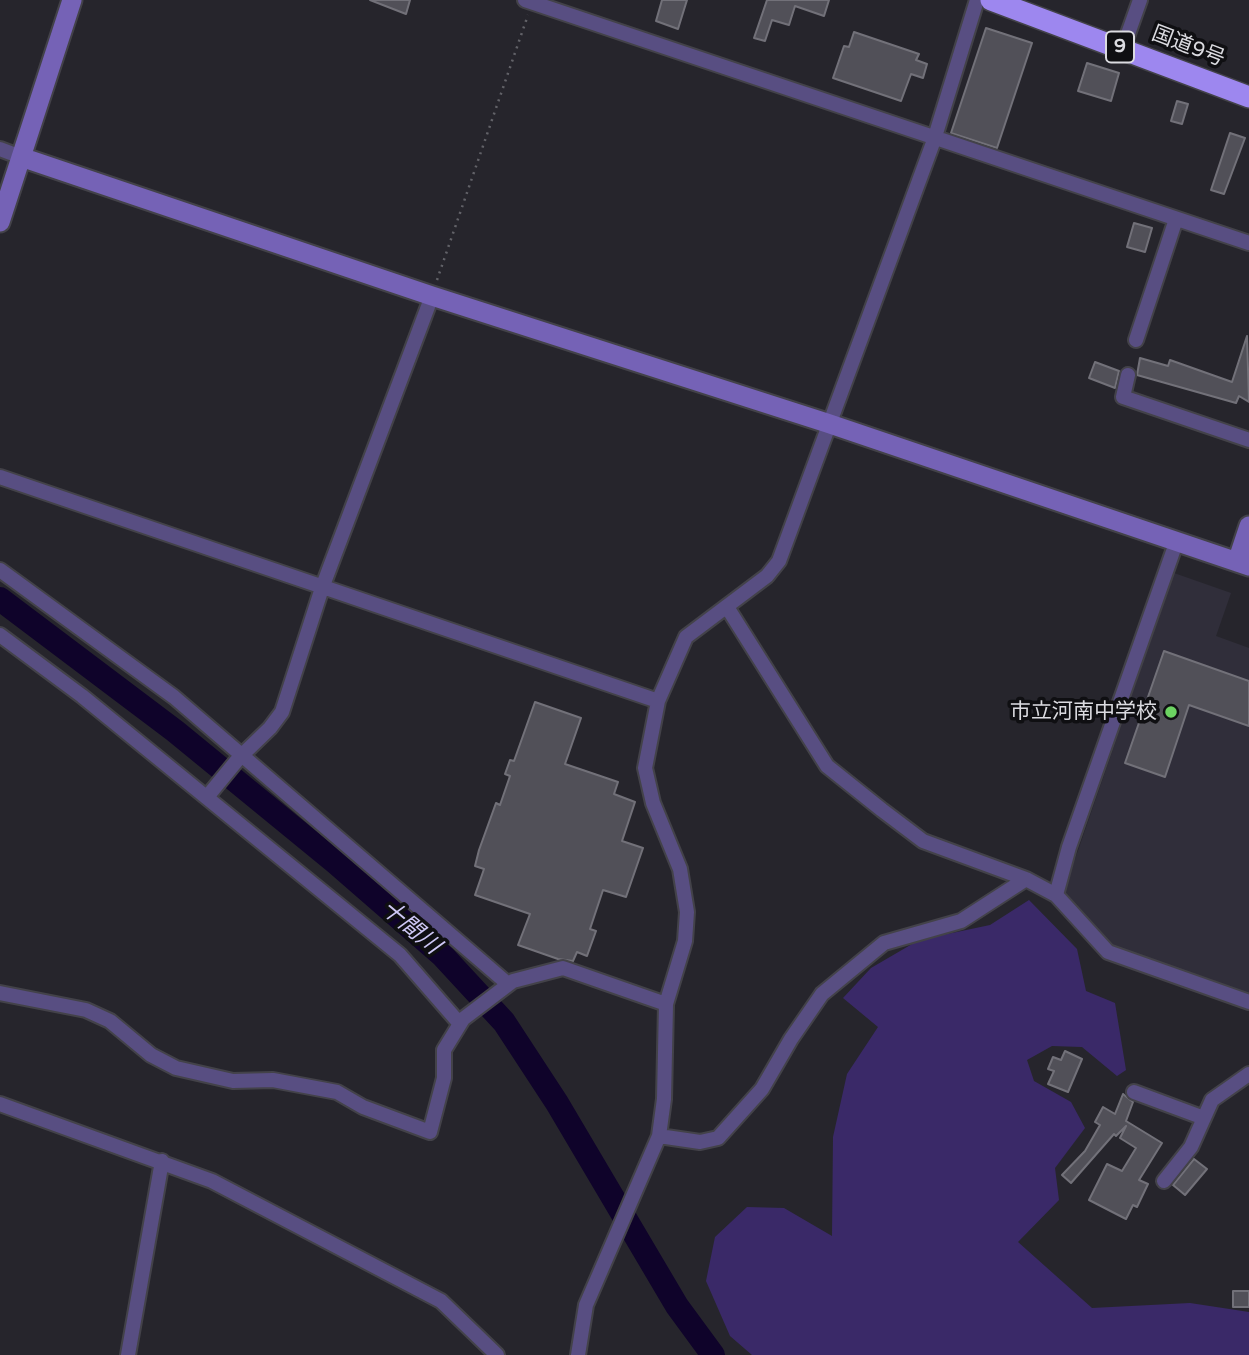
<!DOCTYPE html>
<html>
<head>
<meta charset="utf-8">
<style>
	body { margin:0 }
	canvas { display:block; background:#26252c }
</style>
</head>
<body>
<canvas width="1249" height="1355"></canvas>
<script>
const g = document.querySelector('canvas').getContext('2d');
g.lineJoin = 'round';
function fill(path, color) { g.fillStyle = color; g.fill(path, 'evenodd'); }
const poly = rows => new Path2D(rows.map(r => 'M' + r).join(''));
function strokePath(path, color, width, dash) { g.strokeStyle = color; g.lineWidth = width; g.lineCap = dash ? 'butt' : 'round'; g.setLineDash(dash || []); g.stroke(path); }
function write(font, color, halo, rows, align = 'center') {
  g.font = font + ' "Varela Round","Noto Sans JP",sans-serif'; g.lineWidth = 7; g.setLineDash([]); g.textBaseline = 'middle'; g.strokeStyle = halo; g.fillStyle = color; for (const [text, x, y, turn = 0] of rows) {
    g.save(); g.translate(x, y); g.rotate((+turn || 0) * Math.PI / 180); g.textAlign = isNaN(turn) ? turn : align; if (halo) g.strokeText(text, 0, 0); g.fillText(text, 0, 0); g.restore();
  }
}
fill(poly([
	[1174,573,1231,593,1216,636,1249,648,1249,995,1111,947,1064,891]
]), '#302e3a');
fill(poly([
	[1029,900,1077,949,1086,991,1115,1003,1126,1070,1117,1076,1082,1047,1052,1046,1027,1060,1034,1081,1071,1102,1085,1128,1055,1168,1059,1200,1018,1242,1092,1308,1190,1303,1249,1312,1249,1355,752,1355,730,1336,706,1281,715,1237,747,1207,784,1208,832,1236,833,1137,847,1074,878,1027,843,998,871,968,919,940,990,925]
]), '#3a2968');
strokePath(poly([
	[0,599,175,731,335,862,443,956,504,1022,557,1103,677,1306,713,1355]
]), '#0f032a', 24);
const building = poly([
	[370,0,410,0,406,14,370,0],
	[662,0,687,0,678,29,656,21,662,0],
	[767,0,829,0,824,16,795,6,789,25,772,20,765,41,754,38,767,0],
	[986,28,1032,43,997,148,951,133,986,28],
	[854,32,919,54,916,60,927,64,923,78,911,74,901,101,833,78,844,46,849,47,854,32],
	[1087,63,1119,73,1111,101,1078,91,1087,63],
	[1177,101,1188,104,1182,124,1171,121,1177,101],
	[1230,133,1245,138,1224,194,1211,190,1230,133],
	[1134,223,1152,228,1145,252,1127,247,1134,223],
	[1247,336,1249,402,1239,396,1236,403,1137,375,1140,358,1168,366,1170,360,1232,382,1247,336],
	[1095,362,1119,371,1115,388,1089,378,1095,362],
	[1164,651,1249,681,1249,726,1189,705,1165,777,1125,763,1164,651],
	[535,702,581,718,565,764,618,782,614,794,635,802,622,841,643,848,626,897,603,890,590,929,596,931,587,956,577,952,573,961,558,959,518,945,530,914,475,895,484,869,475,866,479,850,496,803,500,805,510,776,505,774,510,760,514,761,535,702],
	[1065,1051,1082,1059,1068,1092,1048,1084,1054,1071,1048,1069,1053,1057,1061,1060,1065,1051],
	[1123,1094,1133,1102,1126,1121,1162,1143,1139,1180,1148,1184,1137,1207,1133,1205,1126,1219,1089,1200,1107,1164,1122,1171,1136,1148,1120,1138,1126,1126,1116,1136,1114,1134,1071,1183,1062,1175,1085,1151,1100,1125,1095,1122,1103,1107,1115,1114,1123,1094],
	[1194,1159,1207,1169,1185,1195,1173,1185,1194,1159],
	[1233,1291,1249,1291,1249,1307,1233,1307,1233,1291]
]);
fill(building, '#515058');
strokePath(building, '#727179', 2);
const street = poly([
	[525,0,1249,243],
	[1123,48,1140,0],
	[0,149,21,157],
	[1136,340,1176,219],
	[1128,375,1123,397,1249,440],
	[0,477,658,701],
	[0,570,174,697,508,984],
	[727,607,827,766,882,810,923,841,1026,879,1056,895,1108,952,1249,1002],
	[0,635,82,696,400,955,460,1024],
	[207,797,239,758,270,728,282,712,322,588,432,296],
	[1056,895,1069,847,1176,543],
	[0,993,86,1010,110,1021,151,1055,176,1068,233,1081,273,1080,337,1092,363,1107,430,1132,444,1078,444,1050,463,1019,513,981,563,968,666,1004],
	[1134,1092,1204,1118],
	[0,1104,212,1181,441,1301,497,1355],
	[659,1136,700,1142,718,1138,762,1089,791,1039,822,994,884,943,961,921,1026,879],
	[1164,1181,1191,1147,1212,1100,1249,1074],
	[128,1355,162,1161],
	[578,1355,586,1305,659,1136,664,1099,666,1004,685,941,687,912,680,869,653,803,645,768,658,701,686,637,767,576,779,561,934,140,977,0]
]);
const secondary = poly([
	[21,157,432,296,827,423,1249,566],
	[0,222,72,0],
	[1237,562,1249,526]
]);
const highway = poly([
	[991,0,1249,97]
]);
strokePath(street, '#434249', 18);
strokePath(secondary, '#434249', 23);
strokePath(highway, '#434249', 24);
strokePath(poly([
	[437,280,528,15]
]), '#626268', 2.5, [2, 5]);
strokePath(street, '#584e82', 14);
strokePath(secondary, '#7562b6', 19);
strokePath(highway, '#9d87ef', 21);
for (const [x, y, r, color] of [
	[1171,712,7,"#6cd362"]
]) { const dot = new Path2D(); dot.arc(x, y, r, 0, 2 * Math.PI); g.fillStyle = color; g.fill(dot); strokePath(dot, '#0f0f12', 2.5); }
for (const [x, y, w] of [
	[1120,47,28]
]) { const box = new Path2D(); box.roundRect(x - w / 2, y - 15.5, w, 31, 5); g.fillStyle = '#0f0f12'; g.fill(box); strokePath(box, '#dbdbe0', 2); }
write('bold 19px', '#dbdbe0', null, [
	["9",1120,47]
]);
write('21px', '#dbdbe0', '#0f0f12', [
	["国道9号",1188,47,21]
]);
write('21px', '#dbdbe0', '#0f0f12', [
	["市立河南中学校",1157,712]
], 'right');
write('italic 23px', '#cec8f5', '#0f0f12', [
	["十間川",410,928,40]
]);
</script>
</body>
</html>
